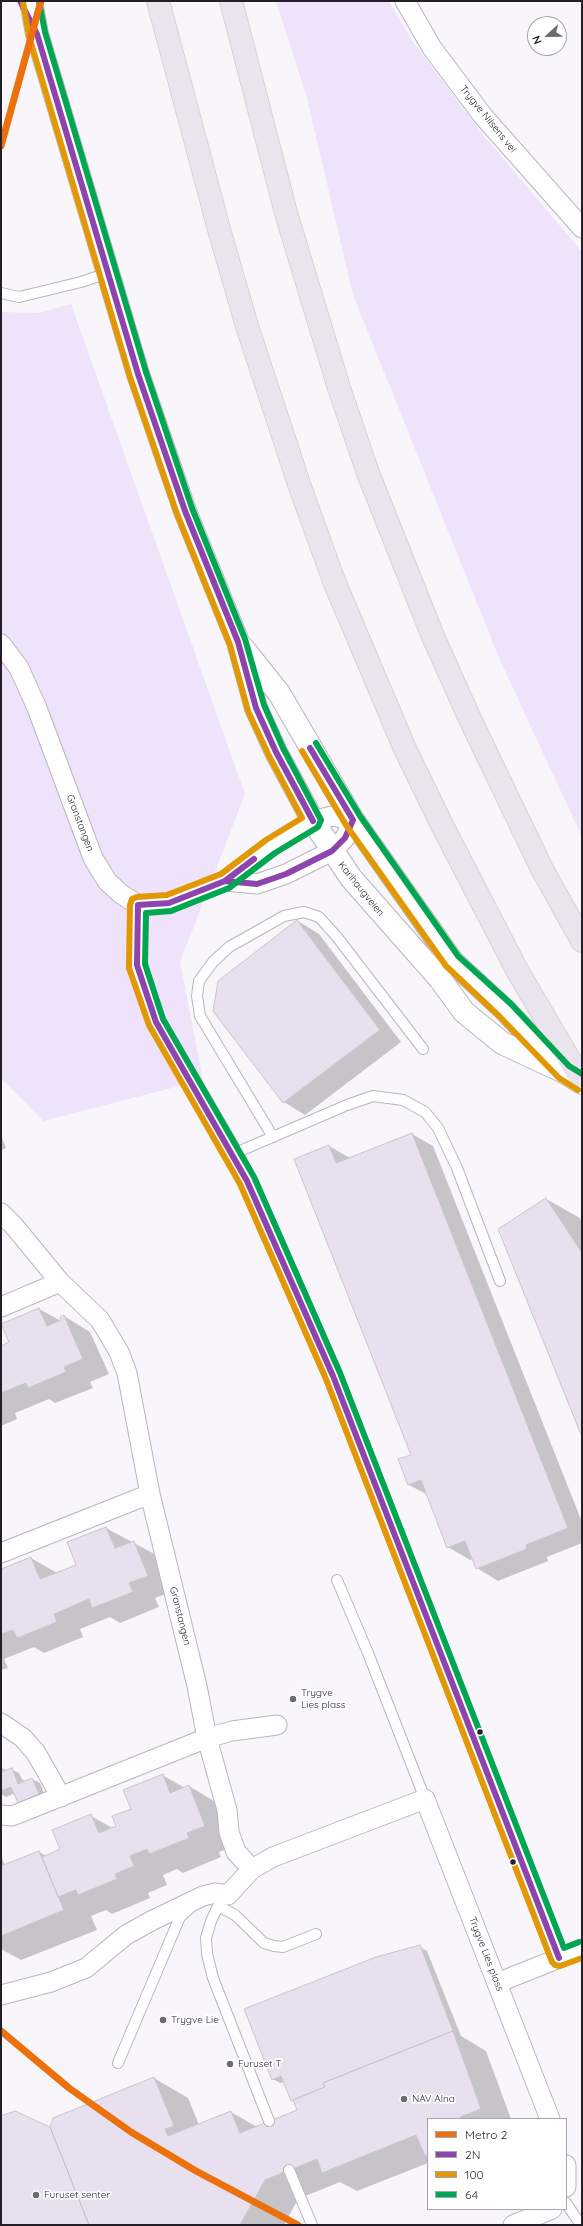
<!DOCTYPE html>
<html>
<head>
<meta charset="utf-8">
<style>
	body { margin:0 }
	#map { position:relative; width:583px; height:2226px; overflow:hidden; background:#f8f6fa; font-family:Quicksand,sans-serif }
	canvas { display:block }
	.frame { position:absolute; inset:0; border:2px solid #241e29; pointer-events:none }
	.legend { position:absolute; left:427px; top:2118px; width:140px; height:92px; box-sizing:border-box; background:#fff; border:1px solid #a7a5a9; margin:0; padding:5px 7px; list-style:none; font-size:12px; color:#241e29 }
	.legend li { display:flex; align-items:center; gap:8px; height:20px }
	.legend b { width:20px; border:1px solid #a7a5a9 }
	.north { position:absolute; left:527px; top:16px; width:40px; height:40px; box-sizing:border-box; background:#fff; border:1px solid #a7a5a9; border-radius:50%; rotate:248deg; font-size:11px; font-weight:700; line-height:16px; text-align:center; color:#241e29 }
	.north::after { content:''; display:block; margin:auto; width:14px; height:18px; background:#6e6a72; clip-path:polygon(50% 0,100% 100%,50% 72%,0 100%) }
</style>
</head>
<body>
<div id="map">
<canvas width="583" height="2226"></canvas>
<div class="frame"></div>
<ul class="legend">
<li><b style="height:5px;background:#ec700c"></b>Metro 2</li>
<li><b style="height:5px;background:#8e44ad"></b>2N</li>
<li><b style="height:5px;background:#e29804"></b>100</li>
<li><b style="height:5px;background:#00a651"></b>64</li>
</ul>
<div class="north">N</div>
</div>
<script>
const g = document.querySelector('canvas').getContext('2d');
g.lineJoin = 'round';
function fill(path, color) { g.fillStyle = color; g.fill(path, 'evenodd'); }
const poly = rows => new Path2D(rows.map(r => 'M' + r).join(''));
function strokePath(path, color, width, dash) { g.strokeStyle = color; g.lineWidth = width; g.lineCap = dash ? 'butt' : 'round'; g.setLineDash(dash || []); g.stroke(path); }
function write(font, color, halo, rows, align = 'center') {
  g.font = font + ' Quicksand,sans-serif'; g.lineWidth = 3.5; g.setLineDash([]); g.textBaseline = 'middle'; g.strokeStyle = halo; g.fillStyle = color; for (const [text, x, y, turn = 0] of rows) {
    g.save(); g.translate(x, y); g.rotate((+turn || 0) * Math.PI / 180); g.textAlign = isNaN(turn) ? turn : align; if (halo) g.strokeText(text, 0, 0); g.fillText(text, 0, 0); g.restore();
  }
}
fill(poly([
	[276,1,389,1,413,42,484,136,582,252,582,837,500,660,353,295,307,98],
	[71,304,245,794,180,962,203,1080,43,1121,1,1078,1,312,38,313]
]), '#efe2fb');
fill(poly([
	[298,921,319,934,401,1042,305,1115,284,1102],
	[412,1134,433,1146,582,1522,582,1543,547,1557,548,1561,498,1581,477,1568,473,1559,470,1560,448,1547,428,1495,409,1485,400,1460,412,1455,329,1146,350,1158],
	[1,1135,6,1148,1,1150],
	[546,1199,580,1218,582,1222,582,1435],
	[39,1309,63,1322,64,1316,90,1332,109,1374,90,1382,93,1388,55,1403,49,1399,15,1413,17,1419,1,1426,1,1347,10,1343,2,1324],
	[106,1528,160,1557,174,1591,155,1598,159,1607,120,1623,110,1617,80,1629,83,1637,44,1653,34,1647,4,1659,8,1668,1,1670,1,1570,31,1558,57,1573,77,1565],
	[1,1767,7,1771,11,1769,19,1773,22,1779,26,1782,32,1779,40,1783,46,1798,26,1807,19,1802,15,1793,6,1797,1,1794],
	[162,1775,185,1788,189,1786,222,1806,238,1845,219,1852,221,1857,183,1873,177,1869,163,1875,167,1885,148,1893,150,1898,112,1914,106,1910,91,1916,97,1930,21,1960,1,1949,1,1855,5,1866,39,1852,46,1856,61,1850,91,1816,114,1829,117,1827],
	[420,1947,427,1951,461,2036,486,2051,511,2119,428,2119,428,2163,357,2191,340,2182,298,2199,284,2225,1,2225,1,2113,3,2117,49,2128,154,2078,188,2098,199,2125,231,2112,257,2127,298,2111,285,2082,280,2083,273,2079]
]), '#0003');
const building = poly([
	[297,920,380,1030,283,1103,213,1011,218,981,297,920],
	[412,1133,568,1528,526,1545,527,1549,476,1569,465,1541,447,1548,421,1480,408,1485,398,1459,411,1455,294,1159,329,1145,336,1163,412,1133],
	[546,1198,582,1253,582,1437,498,1229,546,1198],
	[39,1308,47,1326,61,1320,60,1317,64,1315,83,1359,64,1367,66,1372,28,1388,26,1383,1,1393,1,1346,9,1342,1,1324,39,1308],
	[106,1527,115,1548,134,1541,148,1576,129,1583,133,1592,92,1608,89,1599,54,1614,57,1622,17,1638,13,1630,1,1634,1,1569,31,1557,40,1579,76,1565,67,1542,106,1527],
	[12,1768,18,1784,32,1778,39,1794,18,1803,11,1787,1,1791,1,1772,12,1768],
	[163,1774,170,1793,189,1785,205,1826,187,1833,189,1838,149,1854,147,1849,130,1856,134,1866,115,1874,117,1879,78,1895,76,1890,58,1897,42,1857,60,1849,52,1830,91,1814,99,1833,116,1826,112,1816,131,1809,123,1790,163,1774],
	[39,1851,64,1910,1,1936,1,1866,39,1851],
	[420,1945,453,2031,323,2083,325,2087,291,2101,281,2076,272,2080,244,2009,376,1957,420,1945],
	[453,2031,481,2109,460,2117,461,2119,428,2119,428,2155,425,2156,416,2135,322,2173,317,2159,265,2180,240,2225,89,2225,50,2127,53,2118,154,2077,174,2126,165,2129,168,2136,231,2111,240,2133,297,2110,293,2100,325,2087,323,2083,453,2031],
	[15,2111,50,2127,89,2225,1,2225,1,2116,15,2111]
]);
fill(building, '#e8dfef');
strokePath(building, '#c9c5cc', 1);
const lane = poly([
	[1,293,19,297,81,282,108,273],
	[273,1137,200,1016,197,996,199,981,213,962,229,947,284,916,304,912,319,917,337,937,423,1049],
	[233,1154,347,1105,373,1096,403,1100,425,1112,438,1128,457,1168,500,1281],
	[337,1580,368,1653,425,1799],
	[228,1895,218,1906,211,1921,206,1938,207,1954,213,1978,269,2121],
	[218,1906,235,1915,264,1943,274,1946,283,1947,316,1934],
	[118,2063,180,1917,190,1908],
	[289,2170,312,2225],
	[566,2203,581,2225]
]);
const street = poly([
	[405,1,432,48,483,116,582,228],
	[1,644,19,668,37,708,93,858,107,881,121,894,138,905,169,903,225,881,271,846,313,821,332,816,353,820,345,838,332,851,286,874,257,884,225,881],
	[138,905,137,965,156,1022,233,1154,247,1181,333,1376,559,1958],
	[1,1213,14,1226,60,1282,100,1320,119,1352,127,1373,150,1494,197,1686,207,1738,227,1810,229,1832,236,1852,252,1869],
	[1,1307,60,1282],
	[1,1553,150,1494],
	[1,1723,23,1738,36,1753,61,1797],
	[1,1815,12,1816,207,1738,232,1731,277,1725],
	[497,1983,582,1949],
	[1,1995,51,1982,86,1968,126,1935,153,1920,203,1896,215,1893,228,1895,252,1869,273,1857,425,1799,550,2119],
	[566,2165,566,2187],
	[513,2225,552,2209]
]);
const secondary = poly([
	[31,1,37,34,138,374,185,511,238,642,256,708,276,752,313,821,351,878,440,979,464,1012,502,1043,564,1072,582,1083],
	[243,648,279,693,353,820,452,961,505,1010,555,1063]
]);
const highway = poly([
	[158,1,220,233,247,326,300,487,334,581,405,749,443,827,518,972,582,1081],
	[231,1,286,213,339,388,368,473,432,634,469,717,542,869,582,941]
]);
strokePath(lane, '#b9b6bc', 12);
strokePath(street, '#b9b6bc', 21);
strokePath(secondary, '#b9b6bc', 24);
strokePath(highway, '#d5d3d7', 24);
strokePath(lane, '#fefefe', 10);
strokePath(street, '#fefefe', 19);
strokePath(secondary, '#fefefe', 22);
strokePath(highway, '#eae4ee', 22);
strokePath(poly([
	[20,1,37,34,138,374,185,511,238,642,256,708,276,752,313,821],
	[225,881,257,884,286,874,332,851,345,838,353,820,310,748],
	[138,905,137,965,156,1022,247,1181,333,1376,559,1958],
	[138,905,169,903,225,881,254,859]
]), '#8e44ad', 6);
strokePath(poly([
	[23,2,29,36,130,377,177,514,230,645,248,711,269,756,302,818,266,840,221,874,167,895,137,897,132,899,130,905,129,968,149,1025,240,1184,326,1379,552,1962,555,1965,560,1966,582,1958],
	[302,751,346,825,446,966,499,1016,559,1078,578,1090]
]), '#e29804', 6);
strokePath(poly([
	[39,1,45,32,146,372,192,508,245,639,264,705,283,748,321,820,318,827,275,853,229,888,171,911,146,913,145,964,163,1019,254,1177,340,1373,564,1948,579,1942],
	[316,743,360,816,458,956,511,1004,569,1066,582,1074]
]), '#00a651', 6);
strokePath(poly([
	[1,146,41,1],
	[1,2031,69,2088,131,2132,196,2171,298,2225]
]), '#ec700c', 7);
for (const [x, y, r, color] of [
	[293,1699,4,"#6e6a72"],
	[480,1732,3.5,"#241e29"],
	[513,1862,3.5,"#241e29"],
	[163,2020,4,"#6e6a72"],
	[230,2064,4,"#6e6a72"],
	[404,2099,4,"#6e6a72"],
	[36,2195,4,"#6e6a72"]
]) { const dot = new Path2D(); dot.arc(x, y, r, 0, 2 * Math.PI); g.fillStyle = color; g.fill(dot); strokePath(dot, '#fff', 1.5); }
write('10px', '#241e29', '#fff', [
	["Trygve Nilsens vei",488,119,51],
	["Granstangen",80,823,69],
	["Karihaugveien",361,889,51],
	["Granstangen",180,1616,76],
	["Trygve Lies plass",486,1954,69]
]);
write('10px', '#241e29', '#fff', [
	["Trygve",301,1693],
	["Lies plass",301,1705],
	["Trygve Lie",171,2020],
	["Furuset T",238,2064],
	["NAV Alna",412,2099],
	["Furuset senter",44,2195]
], 'left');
</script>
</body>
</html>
